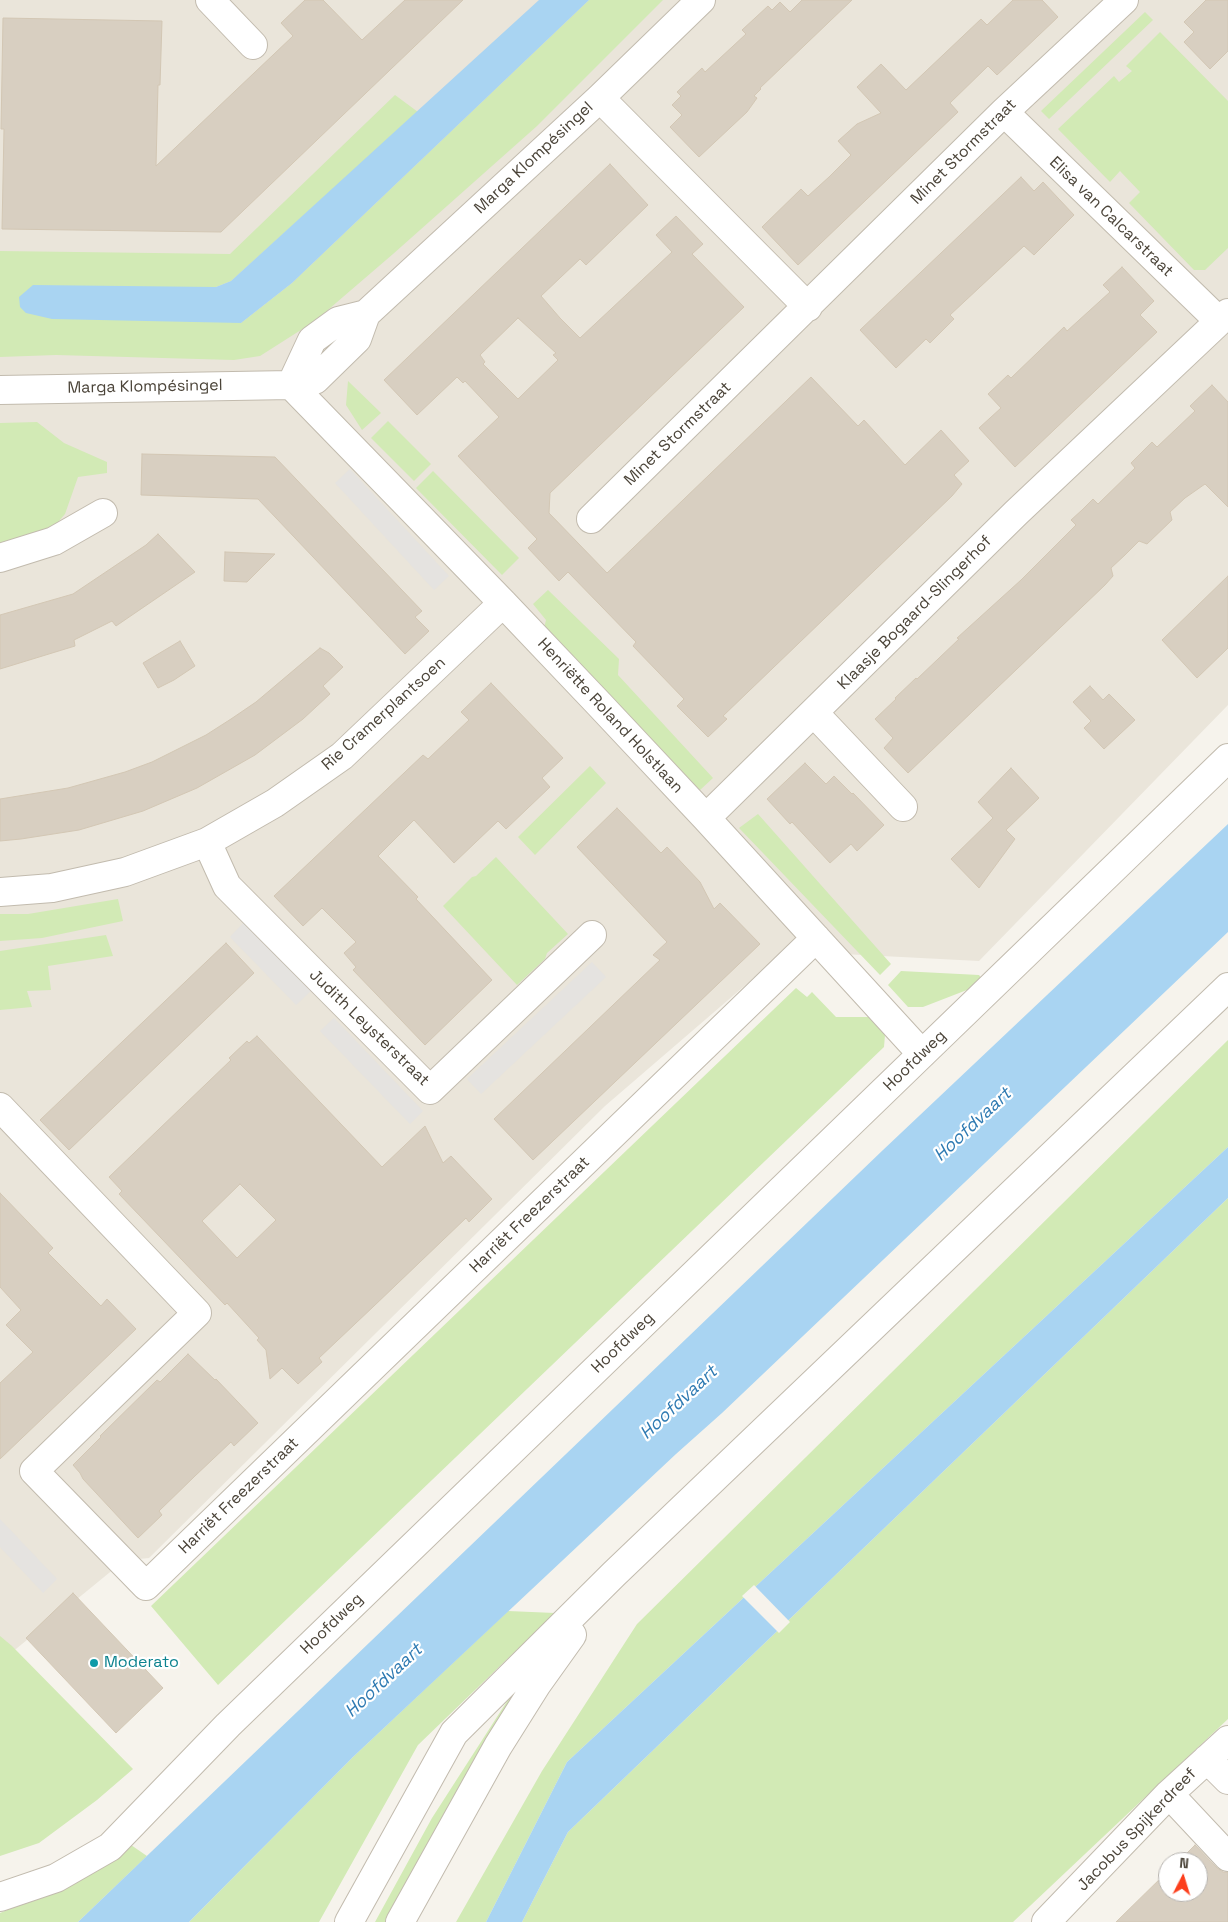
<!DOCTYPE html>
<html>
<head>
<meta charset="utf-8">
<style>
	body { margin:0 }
	#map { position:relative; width:1228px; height:1922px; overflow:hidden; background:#f6f3ec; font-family:"Space Grotesk",sans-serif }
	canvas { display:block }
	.north { position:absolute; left:1158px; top:1852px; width:50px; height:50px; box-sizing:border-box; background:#fff; border:1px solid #b7b4b0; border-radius:50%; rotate:5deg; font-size:14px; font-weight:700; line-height:20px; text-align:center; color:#4b4439 }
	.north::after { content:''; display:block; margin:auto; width:18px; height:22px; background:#fc3f1d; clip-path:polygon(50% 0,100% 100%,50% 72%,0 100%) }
</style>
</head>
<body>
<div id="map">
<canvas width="1228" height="1922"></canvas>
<div class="north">N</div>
</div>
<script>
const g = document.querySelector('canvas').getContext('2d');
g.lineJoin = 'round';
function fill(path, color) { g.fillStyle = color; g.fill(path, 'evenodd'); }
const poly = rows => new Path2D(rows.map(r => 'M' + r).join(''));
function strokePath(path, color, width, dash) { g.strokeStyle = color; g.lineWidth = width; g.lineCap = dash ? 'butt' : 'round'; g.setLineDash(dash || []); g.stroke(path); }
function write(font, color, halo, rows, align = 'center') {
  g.font = font + ' "Space Grotesk",sans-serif'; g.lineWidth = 4.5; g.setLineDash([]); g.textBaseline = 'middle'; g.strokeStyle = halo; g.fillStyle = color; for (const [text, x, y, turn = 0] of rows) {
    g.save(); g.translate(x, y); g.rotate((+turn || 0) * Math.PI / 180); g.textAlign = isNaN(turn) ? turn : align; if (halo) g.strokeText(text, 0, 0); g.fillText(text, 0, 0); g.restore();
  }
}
fill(poly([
	[0,0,1228,0,1228,705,979,961,785,951,605,1106,149,1558,139,1559,131,1555,0,1662]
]), '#eae5da');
fill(poly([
	[589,0,663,0,537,126,393,254,315,321,260,356,234,360,56,355,0,357,0,251,230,254,395,95,418,112,231,281,216,287,241,323,292,283],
	[1145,12,1153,20,1049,119,1041,111],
	[1160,32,1228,101,1228,248,1205,270,1194,270,1129,203,1140,192,1120,171,1110,182,1058,129,1114,76,1119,82,1132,71,1126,66],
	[348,381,381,413,362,430,346,405],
	[388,421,431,464,414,481,371,438],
	[37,422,64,443,107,462,107,473,78,477,65,514,52,529,0,544,0,423],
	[433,471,519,558,502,575,416,488],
	[548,590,619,659,618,675,713,778,700,790,544,628,546,620,533,604],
	[590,766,606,783,535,855,518,837],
	[758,814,891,964,880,975,739,828],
	[496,857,568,934,547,953,545,959,517,985,443,906,472,877,476,876],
	[118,899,123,921,42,938,0,941,0,914,28,914],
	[106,935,113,956,48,966,51,990,27,991,32,1007,0,1010,0,951],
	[901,971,979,975,985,983,923,1007,908,1007,888,985],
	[796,988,807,997,812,992,836,1017,873,1017,885,1035,884,1047,218,1685,151,1606],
	[1228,1040,1228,1147,567,1762,486,1922,456,1922,542,1771,637,1624],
	[1228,1198,1228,1719,1013,1922,522,1922,568,1832],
	[508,1611,555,1613,418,1745,319,1922,189,1922,353,1757],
	[0,1636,12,1646,133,1769,97,1800,39,1843,0,1856],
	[539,1662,391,1922,375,1922,432,1818,531,1664],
	[131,1845,147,1856,78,1922,0,1922,0,1913,46,1894]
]), '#d2eab5');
fill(poly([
	[350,469,449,576,434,590,335,483],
	[244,922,311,991,296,1005,230,937],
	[592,962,606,977,481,1094,467,1079],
	[334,1018,423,1111,410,1124,320,1031],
	[0,1519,57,1579,43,1593,0,1547]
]), '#e5e3e0');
fill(poly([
	[539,0,589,0,292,283,241,323,52,319,26,313,20,307,19,297,33,285,216,287,231,281],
	[1228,824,1228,932,722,1413,676,1454,353,1757,189,1922,78,1922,883,1150],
	[1228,1147,1228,1198,568,1832,522,1922,486,1922,567,1762]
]), '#a9d4f2');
fill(poly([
	[754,1585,790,1622,779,1633,742,1596]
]), '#f6f3ec');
const building = poly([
	[305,0,323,0,362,40,405,0,463,0,221,232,2,229,4,129,1,129,3,18,162,21,160,85,158,85,156,166,293,36,281,23,305,0],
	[802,0,852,0,760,88,761,89,754,96,757,98,747,112,699,157,670,127,682,115,672,105,681,96,677,92,702,68,705,72,746,34,742,30,768,6,772,10,780,2,790,12,802,0],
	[1013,0,1042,0,1058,17,997,75,988,66,950,103,958,112,798,265,762,227,801,189,808,196,829,177,851,155,838,141,857,124,881,113,857,87,881,64,906,90,981,19,987,25,1013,0],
	[1206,0,1228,0,1228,51,1210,69,1184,42,1194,32,1184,22,1206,0],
	[610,164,648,205,586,265,580,259,541,296,560,318,580,338,672,252,656,235,676,216,703,244,692,254,744,307,550,493,549,513,607,573,811,377,858,426,864,420,905,465,941,430,969,461,954,475,962,484,952,496,723,716,727,719,708,737,677,706,684,699,633,646,636,642,568,572,559,581,528,548,537,539,458,456,499,417,465,381,463,383,457,377,417,415,384,380,610,164],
	[518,318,556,353,553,355,558,360,518,399,483,364,485,362,480,355,518,318],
	[1021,177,1034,191,1043,182,1074,215,1034,255,1024,246,950,315,954,319,930,343,926,339,896,368,860,330,1021,177],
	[1122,267,1154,301,1140,315,1157,332,1015,467,979,428,1001,408,988,394,1008,375,1011,378,1064,327,1067,331,1110,292,1103,285,1122,267],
	[1212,385,1228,402,1228,507,1205,484,1185,498,1170,512,1172,520,1147,544,1139,541,1125,555,1111,568,1113,576,1105,585,908,773,884,748,893,738,875,719,896,699,895,698,916,678,917,679,959,639,957,638,1021,580,1076,525,1071,520,1082,510,1093,499,1098,504,1135,468,1131,463,1152,442,1157,447,1195,411,1190,406,1212,385],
	[142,454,275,457,422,611,415,617,429,631,405,654,258,499,141,495,142,454],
	[158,534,195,572,116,626,112,621,74,640,75,646,0,669,0,615,73,594,146,545,158,534],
	[225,552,275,554,247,582,224,581,225,552],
	[1228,576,1228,648,1197,678,1162,640,1228,576],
	[180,641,195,666,174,680,158,688,143,663,180,641],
	[320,648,329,653,343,667,323,686,330,694,303,719,255,755,197,788,143,811,79,830,21,839,0,841,0,799,68,788,125,772,152,762,206,735,231,719,256,702,320,648],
	[491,683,563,758,542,778,550,787,506,829,498,821,454,863,414,820,378,856,418,897,416,899,492,980,425,1045,353,970,356,967,344,953,356,942,322,908,303,926,274,896,423,755,428,759,469,720,461,712,491,683],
	[1090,686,1103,700,1109,694,1135,720,1104,749,1084,728,1091,721,1073,702,1090,686],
	[805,763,826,784,834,776,852,794,853,793,884,825,857,851,851,844,830,863,792,822,790,824,767,799,805,763],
	[1011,768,1039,798,1006,830,1015,839,979,888,951,859,993,818,978,802,1011,768],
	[617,808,661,853,667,847,700,882,714,909,720,903,760,944,533,1160,494,1119,660,960,653,955,667,942,577,847,617,808],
	[226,943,254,973,69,1150,40,1120,226,943],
	[257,1036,382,1167,425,1126,443,1163,451,1156,492,1199,469,1222,466,1218,374,1306,319,1358,322,1362,298,1384,282,1368,270,1379,266,1350,257,1340,259,1338,227,1303,225,1305,119,1194,122,1191,109,1177,231,1060,229,1058,247,1041,249,1043,257,1036],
	[240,1184,276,1220,237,1258,202,1221,240,1184],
	[0,1193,53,1248,48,1253,101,1306,107,1299,136,1329,0,1459,0,1383,33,1352,6,1325,21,1310,0,1287,0,1193],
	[188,1354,215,1380,216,1379,258,1423,234,1446,231,1442,195,1476,159,1511,162,1515,138,1538,83,1479,80,1473,73,1465,101,1437,100,1436,157,1380,160,1382,188,1354],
	[73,1593,163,1688,116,1733,26,1638,73,1593],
	[1195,1845,1217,1868,1223,1872,1228,1872,1228,1922,1116,1922,1168,1871,1168,1892,1198,1892,1198,1862,1178,1862,1195,1845]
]);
fill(building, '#d8cfc1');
strokePath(building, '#d3c7b4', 1);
const minor = poly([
	[210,0,253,45],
	[600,98,808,307],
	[1004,112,1219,321],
	[291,385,503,603,599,704,706,818,922,1054],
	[291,385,315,380,357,339,366,314],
	[0,390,291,385,312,340,338,321,366,314,600,98,701,0],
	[591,519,1004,112,1124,0],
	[0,558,54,541,103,513],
	[814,713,903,807],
	[706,818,1016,513,1228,313],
	[207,842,227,886,430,1090,592,935],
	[0,892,52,888,125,872,207,842,275,803,342,756,503,603],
	[0,1107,197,1313,34,1471,146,1586,816,938],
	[1207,1759,1228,1780],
	[1169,1794,1228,1857],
	[0,1897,56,1878,110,1847,228,1725,1228,758],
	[349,1922,454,1733,614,1574,1228,987],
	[400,1922,498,1746,537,1684,572,1635],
	[1046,1922,1169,1794,1228,1740]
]);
strokePath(minor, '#c2bbae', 30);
strokePath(minor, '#fff', 28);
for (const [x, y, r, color] of [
	[94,1663,5,"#0f9aa8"]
]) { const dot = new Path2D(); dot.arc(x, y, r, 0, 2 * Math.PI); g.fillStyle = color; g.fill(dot); strokePath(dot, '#fff', 2); }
write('16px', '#4b4439', '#fff', [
	["Minet Stormstraat",964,152,-45],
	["Marga Klompésingel",534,158,-43],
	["Elisa van Calcarstraat",1111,217,44],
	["Marga Klompésingel",145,387,-1],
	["Minet Stormstraat",678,434,-44],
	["Klaasje Bogaard-Slingerhof",915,613,-45],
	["Rie Cramerplantsoen",384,714,-42],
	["Henriëtte Roland Holstlaan",610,716,47],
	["Judith Leysterstraat",369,1028,44],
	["Hoofdweg",915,1061,-44],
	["Harriët Freezerstraat",530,1215,-44],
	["Hoofdweg",623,1343,-44],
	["Harriët Freezerstraat",239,1496,-44],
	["Hoofdweg",332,1624,-44],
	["Jacobus Spijkerdreef",1137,1830,-46]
]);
write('16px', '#0d838f', '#fff', [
	["Moderato",104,1663]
], 'left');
write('italic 18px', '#2e7ab2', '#fff', [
	["Hoofdvaart",973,1125,-43],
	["Hoofdvaart",679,1403,-43],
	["Hoofdvaart",384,1681,-43]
]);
</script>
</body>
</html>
